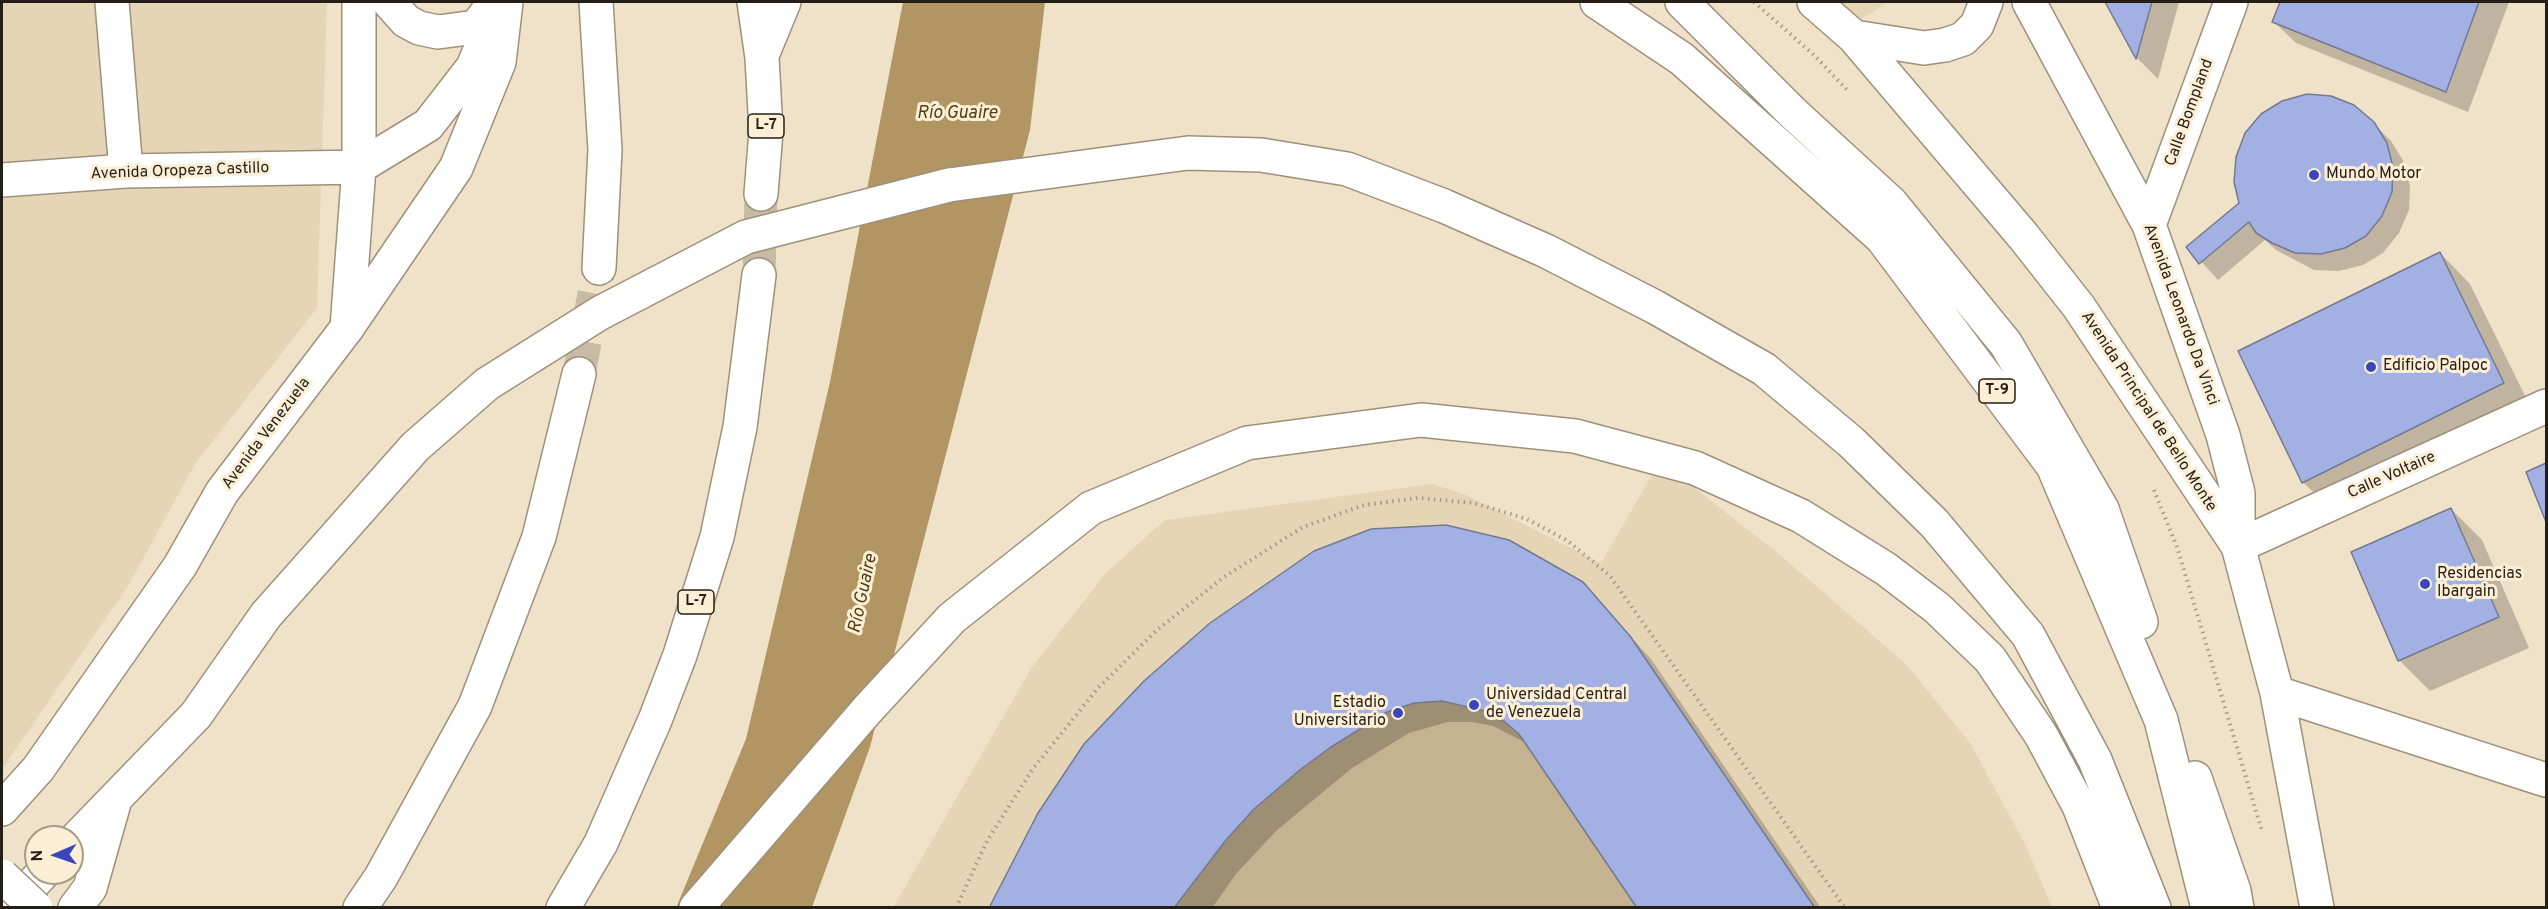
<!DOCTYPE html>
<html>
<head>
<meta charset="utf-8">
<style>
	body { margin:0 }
	#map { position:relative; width:2548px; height:909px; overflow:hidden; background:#f0e2c9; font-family:Overpass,sans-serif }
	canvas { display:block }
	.frame { position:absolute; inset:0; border:3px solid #241f16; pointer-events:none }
	.north { position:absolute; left:24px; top:825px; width:60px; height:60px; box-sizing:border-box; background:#fdefd6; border:2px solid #a69c89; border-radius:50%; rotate:268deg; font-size:16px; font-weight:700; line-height:24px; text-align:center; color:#241f16 }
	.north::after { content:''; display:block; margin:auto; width:21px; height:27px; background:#3a47ba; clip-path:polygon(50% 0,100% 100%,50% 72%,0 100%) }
</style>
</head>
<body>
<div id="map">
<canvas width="2548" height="909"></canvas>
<div class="frame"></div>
<div class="north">N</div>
</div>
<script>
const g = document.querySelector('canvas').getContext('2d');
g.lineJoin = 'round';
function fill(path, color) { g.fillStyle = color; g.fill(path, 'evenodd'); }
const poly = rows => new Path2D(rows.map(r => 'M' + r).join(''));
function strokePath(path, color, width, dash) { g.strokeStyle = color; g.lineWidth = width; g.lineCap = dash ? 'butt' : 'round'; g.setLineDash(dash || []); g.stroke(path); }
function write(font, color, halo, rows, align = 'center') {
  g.font = font + ' Overpass,sans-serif'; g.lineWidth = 6; g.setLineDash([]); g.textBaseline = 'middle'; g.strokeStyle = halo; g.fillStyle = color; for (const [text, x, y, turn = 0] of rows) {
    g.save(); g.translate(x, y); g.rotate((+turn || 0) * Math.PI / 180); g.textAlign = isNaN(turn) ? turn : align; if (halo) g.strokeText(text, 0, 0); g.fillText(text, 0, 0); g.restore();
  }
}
fill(poly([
	[2,2,327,2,317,308,195,464,128,586,2,769],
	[1815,2,1888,2,1843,31],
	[1660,461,1779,554,1905,663,1970,743,2025,844,2052,907,893,908,1032,667,1106,573,1165,520,1432,484,1466,495,1601,563]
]), '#e6d4b6');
fill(poly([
	[1446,525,1509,540,1583,582,1630,636,1815,907,989,908,1038,813,1144,681,1210,623,1314,551,1371,529]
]), '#c5b291');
fill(poly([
	[903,2,1045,2,1030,130,870,747,812,907,676,908,746,739,830,382]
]), '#b19562');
fill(poly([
	[2106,2,2179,2,2158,79,2137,58],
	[2282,2,2509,2,2468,112,2296,43,2274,22],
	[2373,123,2391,141,2404,162,2410,186,2409,210,2399,233,2383,253,2363,265,2339,271,2314,270,2276,250,2265,240,2218,280,2188,247],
	[2440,253,2470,284,2534,414,2334,513,2303,482],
	[2546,465,2546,518,2528,472],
	[2451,509,2482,540,2529,648,2430,691,2400,661,2353,553],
	[1582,583,1651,659,1821,908,1639,908,1528,744,1493,726,1472,722,1448,722,1409,733,1352,768,1276,831,1236,874,1212,908,991,908]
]), '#0003');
const building = poly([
	[2105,2,2152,2,2136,59,2105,2],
	[2280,2,2479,2,2446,92,2272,22,2280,2],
	[2307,94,2331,96,2354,105,2374,122,2387,143,2393,167,2392,192,2382,216,2366,236,2345,248,2321,254,2295,253,2272,243,2256,233,2249,222,2199,264,2186,247,2239,203,2234,182,2236,157,2245,133,2261,114,2282,101,2307,94],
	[2440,252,2504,383,2302,483,2238,351,2440,252],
	[2546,463,2546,522,2526,472,2546,463],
	[2451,508,2499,617,2398,661,2351,552,2451,508],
	[1446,525,1509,540,1583,582,1630,636,1815,908,1637,908,1519,734,1505,722,1485,711,1442,701,1414,703,1387,712,1331,747,1301,769,1254,809,1226,840,1174,908,989,908,1038,813,1084,744,1144,681,1210,623,1314,551,1371,529,1446,525]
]);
fill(building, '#a2b0e4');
strokePath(building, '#737a90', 1.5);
strokePath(poly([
	[759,275,761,194],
	[579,374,599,268]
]), '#c7bba5', 33, [33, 16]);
const minor = poly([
	[112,2,126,171],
	[1814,2,1854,37,2024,237,2079,307,2238,546,2277,693,2317,908],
	[2029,2,2149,225,2223,435,2238,493,2238,546],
	[1854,37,1924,48,1945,45,1963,39,1977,25,1986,2],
	[2,180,126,171,359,167],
	[2149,225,2231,2],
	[2238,546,2546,406],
	[2277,693,2546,780],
	[2,809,38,769,180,566,222,492,347,328,359,167,359,2]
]);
const highway = poly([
	[389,2,406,21,419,28,438,32,476,27,495,2],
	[596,2,605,150,599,268],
	[754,2,762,58,766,131,761,194],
	[1597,2,1682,59,1882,238,2053,466,2161,720,2208,908],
	[1682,2,1793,113,1891,203,2006,344,2102,509,2141,622],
	[763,53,784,2],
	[359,167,428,125,473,67,489,28],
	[949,185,1188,153,1261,155,1347,169,1444,206,1546,251,1655,307,1764,369,1851,442,1934,523,2028,635,2095,760,2154,908],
	[347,328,456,168,499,62,506,2],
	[2195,778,2234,891,2237,908],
	[72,843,196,715,266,615,338,534],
	[10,908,43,873],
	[75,908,90,888,114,803],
	[360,908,381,877,475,706,539,537,579,374],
	[563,908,601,843,655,720,680,655,717,537,740,427,759,275],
	[696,908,868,709,952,618,1091,508,1247,443,1421,420,1575,436,1695,468,1801,516,1886,569,1937,608,1990,659,2041,735,2079,806,2119,908]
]);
strokePath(minor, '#9e917b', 36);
strokePath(highway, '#9e917b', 36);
strokePath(poly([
	[1754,2,1814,55,1848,91],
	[2154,490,2177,547,2262,831],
	[956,908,987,841,1032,770,1098,688,1157,630,1224,577,1303,527,1364,505,1418,498,1474,503,1527,519,1568,541,1610,576,1845,908]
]), '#a59a87', 4, [1.5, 4.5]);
strokePath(minor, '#fff', 33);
strokePath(highway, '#fff', 33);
const majorBridge = poly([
	[2,876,36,908]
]);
const highwayBridge = poly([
	[338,534,415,447,487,384,600,313,746,237,949,185]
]);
strokePath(majorBridge, '#9e917b', 36, []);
strokePath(highwayBridge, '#9e917b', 36, []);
strokePath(majorBridge, '#fff', 33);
strokePath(highwayBridge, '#fff', 33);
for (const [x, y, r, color] of [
	[2314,175,6,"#3a47ba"],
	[2371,367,6,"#3a47ba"],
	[2425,584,6,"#3a47ba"],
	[1474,705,6,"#3a47ba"],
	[1398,713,6,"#3a47ba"]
]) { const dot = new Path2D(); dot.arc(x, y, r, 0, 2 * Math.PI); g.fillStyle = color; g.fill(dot); strokePath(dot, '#fdefd6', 2); }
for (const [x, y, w] of [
	[766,126,36],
	[1997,391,36],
	[696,602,36]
]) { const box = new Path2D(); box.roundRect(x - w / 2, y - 12, w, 24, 4.5); g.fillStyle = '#fdefd6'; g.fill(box); strokePath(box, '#241f16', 1.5); }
write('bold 15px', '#241f16', null, [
	["L-7",766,126],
	["T-9",1997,391],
	["L-7",696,602]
]);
write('16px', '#241f16', '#fdefd6', [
	["Calle Bompland",2190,113,-70],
	["Avenida Oropeza Castillo",180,172,-2],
	["Avenida Leonardo Da Vinci",2180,315,70],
	["Avenida Principal de Bello Monte",2148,412,57],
	["Avenida Venezuela",267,434,-53],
	["Calle Voltaire",2392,476,-24]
]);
write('16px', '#241f16', '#fdefd6', [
	["Mundo Motor",2326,175],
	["Edificio Palpoc",2383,367],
	["Residencias",2437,575],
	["Ibargain",2437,593],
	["Universidad Central",1486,696],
	["de Venezuela",1486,714],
	["Estadio",1386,704,"right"],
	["Universitario",1386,722,"right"]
], 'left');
write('italic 18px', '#513d13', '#fdefd6', [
	["Río Guaire",957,114],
	["Río Guaire",864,594,-78]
]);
</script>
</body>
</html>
